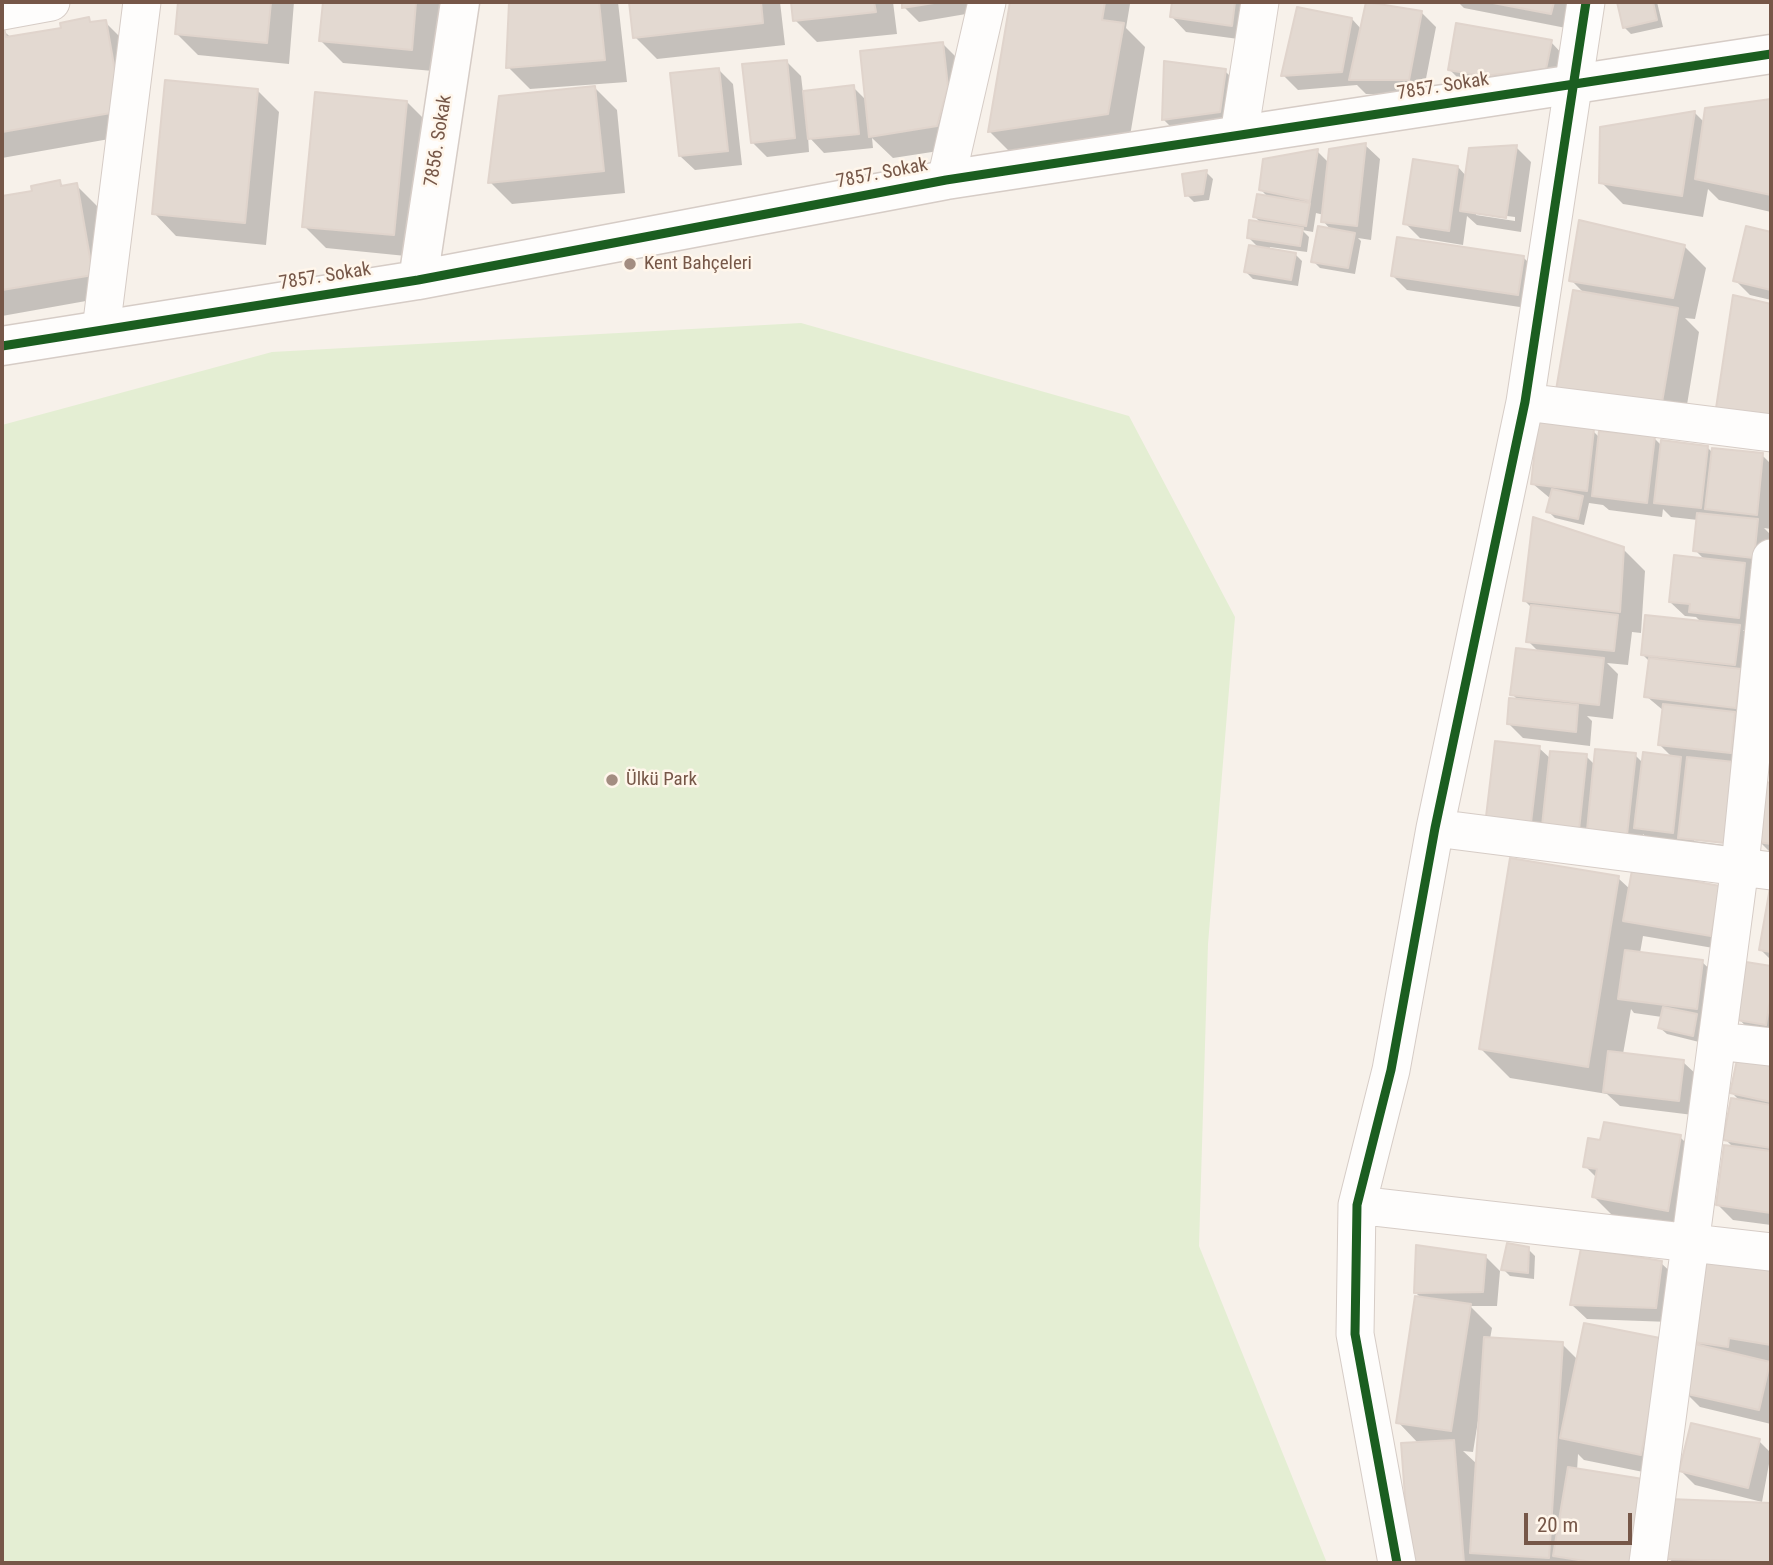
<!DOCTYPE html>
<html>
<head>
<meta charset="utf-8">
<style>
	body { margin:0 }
	#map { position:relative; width:1773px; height:1565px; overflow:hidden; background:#f7f1ea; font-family:"Roboto Condensed",sans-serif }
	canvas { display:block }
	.frame { position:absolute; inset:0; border:4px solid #765748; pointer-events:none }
	.scale { position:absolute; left:1524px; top:1513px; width:108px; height:32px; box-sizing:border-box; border:4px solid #765748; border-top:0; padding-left:9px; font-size:21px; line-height:24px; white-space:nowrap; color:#765748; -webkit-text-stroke:5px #fff6eb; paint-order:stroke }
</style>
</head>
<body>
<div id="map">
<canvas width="1773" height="1565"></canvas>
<div class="frame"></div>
<div class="scale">20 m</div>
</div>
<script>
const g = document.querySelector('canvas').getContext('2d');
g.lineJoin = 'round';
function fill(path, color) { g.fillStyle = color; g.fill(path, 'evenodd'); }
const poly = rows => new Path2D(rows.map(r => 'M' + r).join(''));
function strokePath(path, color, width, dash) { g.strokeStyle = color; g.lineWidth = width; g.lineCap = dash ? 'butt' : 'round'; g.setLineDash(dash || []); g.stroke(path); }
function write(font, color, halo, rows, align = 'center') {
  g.font = font + ' "Roboto Condensed",sans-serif'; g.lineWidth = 5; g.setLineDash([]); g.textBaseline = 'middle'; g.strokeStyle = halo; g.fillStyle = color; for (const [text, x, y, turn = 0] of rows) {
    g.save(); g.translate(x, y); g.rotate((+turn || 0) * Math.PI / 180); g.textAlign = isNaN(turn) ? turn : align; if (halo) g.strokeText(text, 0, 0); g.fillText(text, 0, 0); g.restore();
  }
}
fill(poly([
	[801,323,1129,416,1235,617,1208,944,1199,1246,1327,1563,2,1563,2,425,272,352]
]), '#e4eed3');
fill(poly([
	[179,2,294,2,289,64,198,55,176,33],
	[325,2,440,2,433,71,343,63,321,41],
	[511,2,618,2,627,82,530,89,508,67],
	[631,2,780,2,785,45,657,59,635,37],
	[793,2,893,2,897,34,817,42,795,20],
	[903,2,974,2,966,14,919,22,904,7],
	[1012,2,1130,4,1126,28,1145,47,1130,136,1012,154,990,132],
	[1174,2,1247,2,1246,40,1186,32,1172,17],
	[1368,2,1421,12,1436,27,1423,94,1366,94,1357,85,1298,90,1283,75,1352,19,1362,30],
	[1458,2,1571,2,1566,28,1464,8],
	[1619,2,1657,2,1663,27,1631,34,1624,27],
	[88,19,93,24,105,22,127,44,143,133,2,158,2,30,12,38,63,29],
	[1551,42,1565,57,1560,83,1464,84,1450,70],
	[943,44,965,66,958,148,893,158,872,138,873,148,824,153,808,136,809,152,767,157,752,142,786,61,801,76,803,93,853,87,867,101],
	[719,70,733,84,742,165,695,170,680,156],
	[1225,71,1240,86,1234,126,1178,134,1164,120],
	[595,88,617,110,625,193,512,204,490,182],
	[257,90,279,112,266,245,176,236,154,213],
	[1771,101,1771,212,1719,200,1708,189,1703,217,1623,204,1601,182,1602,128,1695,113,1704,122,1706,109],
	[407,102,429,124,416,257,326,248,304,226],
	[1365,145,1380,159,1371,240,1358,238,1361,241,1355,274,1320,268,1313,261,1332,231,1323,221,1324,215,1316,213,1313,232,1302,230,1309,237,1307,252,1270,247,1269,250,1295,254,1302,261,1298,286,1253,279,1246,272,1259,248,1248,237,1262,224,1255,217,1269,198,1261,190,1317,151,1329,163],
	[1516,147,1531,162,1521,232,1477,225,1467,216,1463,245,1420,238,1405,223,1458,167,1467,177],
	[1476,212,1515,217,1515,221,1476,215],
	[1206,172,1213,179,1209,200,1194,202,1187,195],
	[60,182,64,187,76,185,98,207,114,296,2,316,2,198,34,192],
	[1747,228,1771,233,1771,300,1750,295,1735,280],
	[1684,246,1706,268,1695,319,1685,318,1699,332,1682,435,1585,294,1571,280],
	[1524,258,1538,272,1533,309,1407,290,1392,275],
	[1734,297,1771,306,1771,442],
	[1593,431,1600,438,1654,438,1662,446,1707,447,1714,454,1762,455,1771,464,1771,529,1764,528,1771,535,1768,572,1750,569,1759,579,1753,632,1743,630,1754,642,1739,857,1651,842,1643,834,1641,848,1502,839,1539,748,1551,759,1586,756,1595,765,1635,755,1643,763,1672,757,1660,745,1664,711,1646,696,1650,662,1642,654,1702,623,1696,617,1685,616,1670,602,1705,560,1695,550,1698,520,1671,517,1663,509,1662,517,1609,510,1603,505,1589,503,1584,525,1555,518,1548,511,1551,499,1533,484],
	[1694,838,1734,843,1733,846,1694,841],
	[1623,549,1645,571,1641,633,1632,632,1628,665,1607,663,1618,674,1613,719,1587,716,1592,721,1590,746,1523,738,1508,723,1518,700,1512,694,1540,653,1528,641,1532,608,1525,601],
	[1768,784,1771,785,1771,853,1760,842],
	[1618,878,1631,890,1719,887,1725,950,1643,936,1640,953,1702,962,1717,976,1699,1042,1667,1034,1660,1028,1662,1017,1634,1013,1631,1009,1623,1054,1683,1062,1698,1076,1693,1115,1620,1106,1607,1094,1510,1078,1481,1049],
	[1771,892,1771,960,1761,950],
	[1748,964,1771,968,1771,1037,1753,1034,1739,1019],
	[1771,1064,1771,1225,1733,1220,1718,1205,1734,1148,1725,1139,1740,1101,1732,1093],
	[1680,1137,1702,1159,1690,1232,1616,1219,1594,1197,1597,1178,1585,1166,1602,1142],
	[1528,1249,1535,1256,1534,1279,1510,1276,1503,1269],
	[1485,1256,1500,1271,1497,1306,1470,1306,1492,1328,1490,1339,1562,1344,1578,1360,1664,1341,1663,1476,1584,1460,1578,1454,1577,1471,1655,1563,1412,1563,1419,1444,1398,1422,1422,1299,1415,1292],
	[1478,1421,1480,1422,1478,1465,1463,1451,1473,1452],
	[1709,1260,1771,1270,1771,1362,1768,1362,1771,1365,1771,1424,1700,1407,1685,1392,1701,1347,1696,1342],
	[1661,1263,1676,1277,1670,1322,1587,1319,1572,1305],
	[1759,1441,1771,1453,1762,1502,1695,1485,1681,1471],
	[1670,1501,1771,1504,1771,1563,1673,1563,1669,1558]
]), '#0003');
const building = poly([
	[178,2,271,2,267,43,175,34,178,2],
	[323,2,416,2,412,50,319,41,323,2],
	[509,2,599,2,605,60,506,68,509,2],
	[629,2,761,2,763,23,633,38,629,2],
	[791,2,874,2,876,12,793,21,791,2],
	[902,2,940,2,902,8,902,2],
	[1010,2,1105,2,1102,20,1124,23,1108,114,988,132,1010,2],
	[1172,2,1235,2,1232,26,1170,17,1172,2],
	[1366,2,1422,11,1409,80,1349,80,1366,2],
	[1488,2,1554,2,1551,14,1488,2],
	[1617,2,1653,2,1657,20,1623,28,1617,2],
	[1297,7,1352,18,1342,72,1281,76,1297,7],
	[89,17,90,22,106,20,122,111,2,132,2,28,4,28,6,37,61,28,60,23,89,17],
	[1456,23,1552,40,1546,69,1483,76,1448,70,1456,23],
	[943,42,948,87,937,126,869,137,860,51,943,42],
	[787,60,795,138,751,143,742,64,787,60],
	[1164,61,1226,69,1220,112,1162,120,1164,61],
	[719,68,728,151,679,156,670,73,719,68],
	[165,80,258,89,245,223,152,214,165,80],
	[854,85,859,134,808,139,803,91,854,85],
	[595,86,604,171,488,183,499,96,595,86],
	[315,92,407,101,394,235,302,227,315,92],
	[1771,99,1771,195,1695,179,1705,108,1771,99],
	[1695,111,1682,196,1599,183,1600,127,1695,111],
	[1366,143,1357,226,1321,222,1329,149,1366,143],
	[1517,145,1506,218,1460,211,1469,148,1517,145],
	[1318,149,1310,201,1259,190,1263,159,1318,149],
	[1413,159,1458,166,1449,231,1403,224,1413,159],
	[1207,170,1203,194,1185,196,1182,174,1207,170],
	[60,180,61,186,77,183,93,275,2,290,2,196,32,191,31,186,60,180],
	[1257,194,1310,203,1306,226,1253,217,1257,194],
	[1249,220,1303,228,1300,246,1247,238,1249,220],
	[1579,220,1685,245,1673,298,1569,281,1579,220],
	[1318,226,1355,233,1348,268,1311,262,1318,226],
	[1746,226,1771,232,1771,290,1733,281,1746,226],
	[1397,237,1524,256,1518,295,1391,276,1397,237],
	[1249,245,1296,253,1291,280,1244,272,1249,245],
	[1573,290,1678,308,1660,414,1555,396,1573,290],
	[1733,295,1771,304,1771,425,1715,415,1733,295],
	[1538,422,1594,429,1587,491,1531,484,1538,422],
	[1599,431,1655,436,1647,503,1592,496,1599,431],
	[1661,440,1708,446,1701,508,1654,503,1661,440],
	[1712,448,1763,453,1757,515,1705,509,1712,448],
	[1552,489,1583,496,1578,519,1546,512,1552,489],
	[1697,513,1758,519,1754,558,1693,551,1697,513],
	[1533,517,1624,547,1620,612,1523,601,1533,517],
	[1674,555,1745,563,1739,618,1689,612,1690,604,1669,602,1674,555],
	[1531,605,1618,615,1614,651,1526,642,1531,605],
	[1645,615,1740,625,1735,665,1641,655,1645,615],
	[1516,648,1604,658,1599,705,1510,695,1516,648],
	[1649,658,1741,669,1736,708,1644,697,1649,658],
	[1509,698,1578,705,1576,732,1507,724,1509,698],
	[1663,704,1735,712,1731,753,1658,745,1663,704],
	[1495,741,1540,746,1530,831,1485,825,1495,741],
	[1595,749,1636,753,1627,835,1587,830,1595,749],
	[1550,751,1587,754,1579,830,1542,826,1550,751],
	[1643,752,1681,757,1673,833,1634,828,1643,752],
	[1687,757,1734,762,1725,843,1678,838,1687,757],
	[1766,782,1771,783,1771,844,1758,842,1766,782],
	[1510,858,1619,876,1588,1067,1479,1049,1510,858],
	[1632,870,1720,886,1711,936,1623,921,1632,870],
	[1771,882,1771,952,1759,950,1771,882],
	[1625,950,1703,960,1697,1009,1618,999,1625,950],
	[1746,962,1771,966,1771,994,1766,1025,1737,1020,1746,962],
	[1663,1007,1697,1014,1693,1036,1658,1028,1663,1007],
	[1608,1051,1684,1060,1679,1101,1603,1092,1608,1051],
	[1738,1055,1771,1062,1771,1102,1730,1093,1738,1055],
	[1731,1098,1771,1105,1771,1148,1723,1140,1731,1098],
	[1604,1122,1681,1135,1668,1211,1592,1197,1597,1169,1583,1167,1588,1138,1600,1140,1604,1122],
	[1724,1145,1771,1151,1771,1213,1716,1205,1724,1145],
	[1507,1243,1529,1247,1528,1273,1501,1270,1507,1243],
	[1416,1245,1486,1255,1483,1292,1414,1293,1416,1245],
	[1581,1248,1662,1261,1656,1308,1570,1305,1581,1248],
	[1707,1258,1771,1268,1771,1345,1729,1338,1728,1347,1694,1342,1707,1258],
	[1415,1296,1471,1304,1451,1431,1396,1423,1415,1296],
	[1584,1323,1665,1339,1641,1455,1560,1438,1584,1323],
	[1484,1337,1563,1342,1549,1558,1470,1553,1484,1337],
	[1695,1344,1770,1362,1759,1410,1683,1393,1695,1344],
	[1691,1423,1760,1439,1748,1488,1679,1471,1691,1423],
	[1454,1440,1464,1563,1410,1563,1401,1443,1454,1440],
	[1568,1467,1643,1479,1630,1563,1598,1563,1553,1556,1568,1467],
	[1669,1499,1771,1503,1771,1562,1667,1559,1669,1499]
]);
fill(building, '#e3d9d1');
strokePath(building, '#e0d4cc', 2);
const minor = poly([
	[2,11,51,2],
	[1239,135,1260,2],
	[946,180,987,2],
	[101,330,142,2],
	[1525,402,1771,433],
	[1435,828,1771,871],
	[1718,1041,1771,1047],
	[1357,1205,1771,1252],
	[1397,1563,1355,1334,1357,1205,1391,1070,1435,828,1525,402,1586,2],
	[1648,1563,1740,866,1771,558]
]);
const tertiary = poly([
	[418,280,460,2],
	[2,346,418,280,946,180,1771,54]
]);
strokePath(minor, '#d6ccc6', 39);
strokePath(tertiary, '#d6ccc6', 41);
strokePath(minor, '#fefdfc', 37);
strokePath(tertiary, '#fefdfc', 38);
strokePath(poly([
	[2,346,418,280,946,180,1771,54],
	[1397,1563,1355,1334,1357,1205,1391,1070,1435,828,1525,402,1586,2]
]), '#1b5e20', 9);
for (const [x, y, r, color] of [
	[630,264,7,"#a38d81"],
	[612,780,7,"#a38d81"]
]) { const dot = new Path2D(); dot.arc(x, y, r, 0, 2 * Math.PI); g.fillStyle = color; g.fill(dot); strokePath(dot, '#fff6eb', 2.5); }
write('19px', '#765748', '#fff6eb', [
	["7857. Sokak",1443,87,-9],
	["7856. Sokak",439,141,-81],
	["7857. Sokak",882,174,-11],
	["7857. Sokak",325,277,-9]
]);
write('19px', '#765748', '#fff6eb', [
	["Kent Bahçeleri",644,264],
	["Ülkü Park",626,780]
], 'left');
</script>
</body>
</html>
